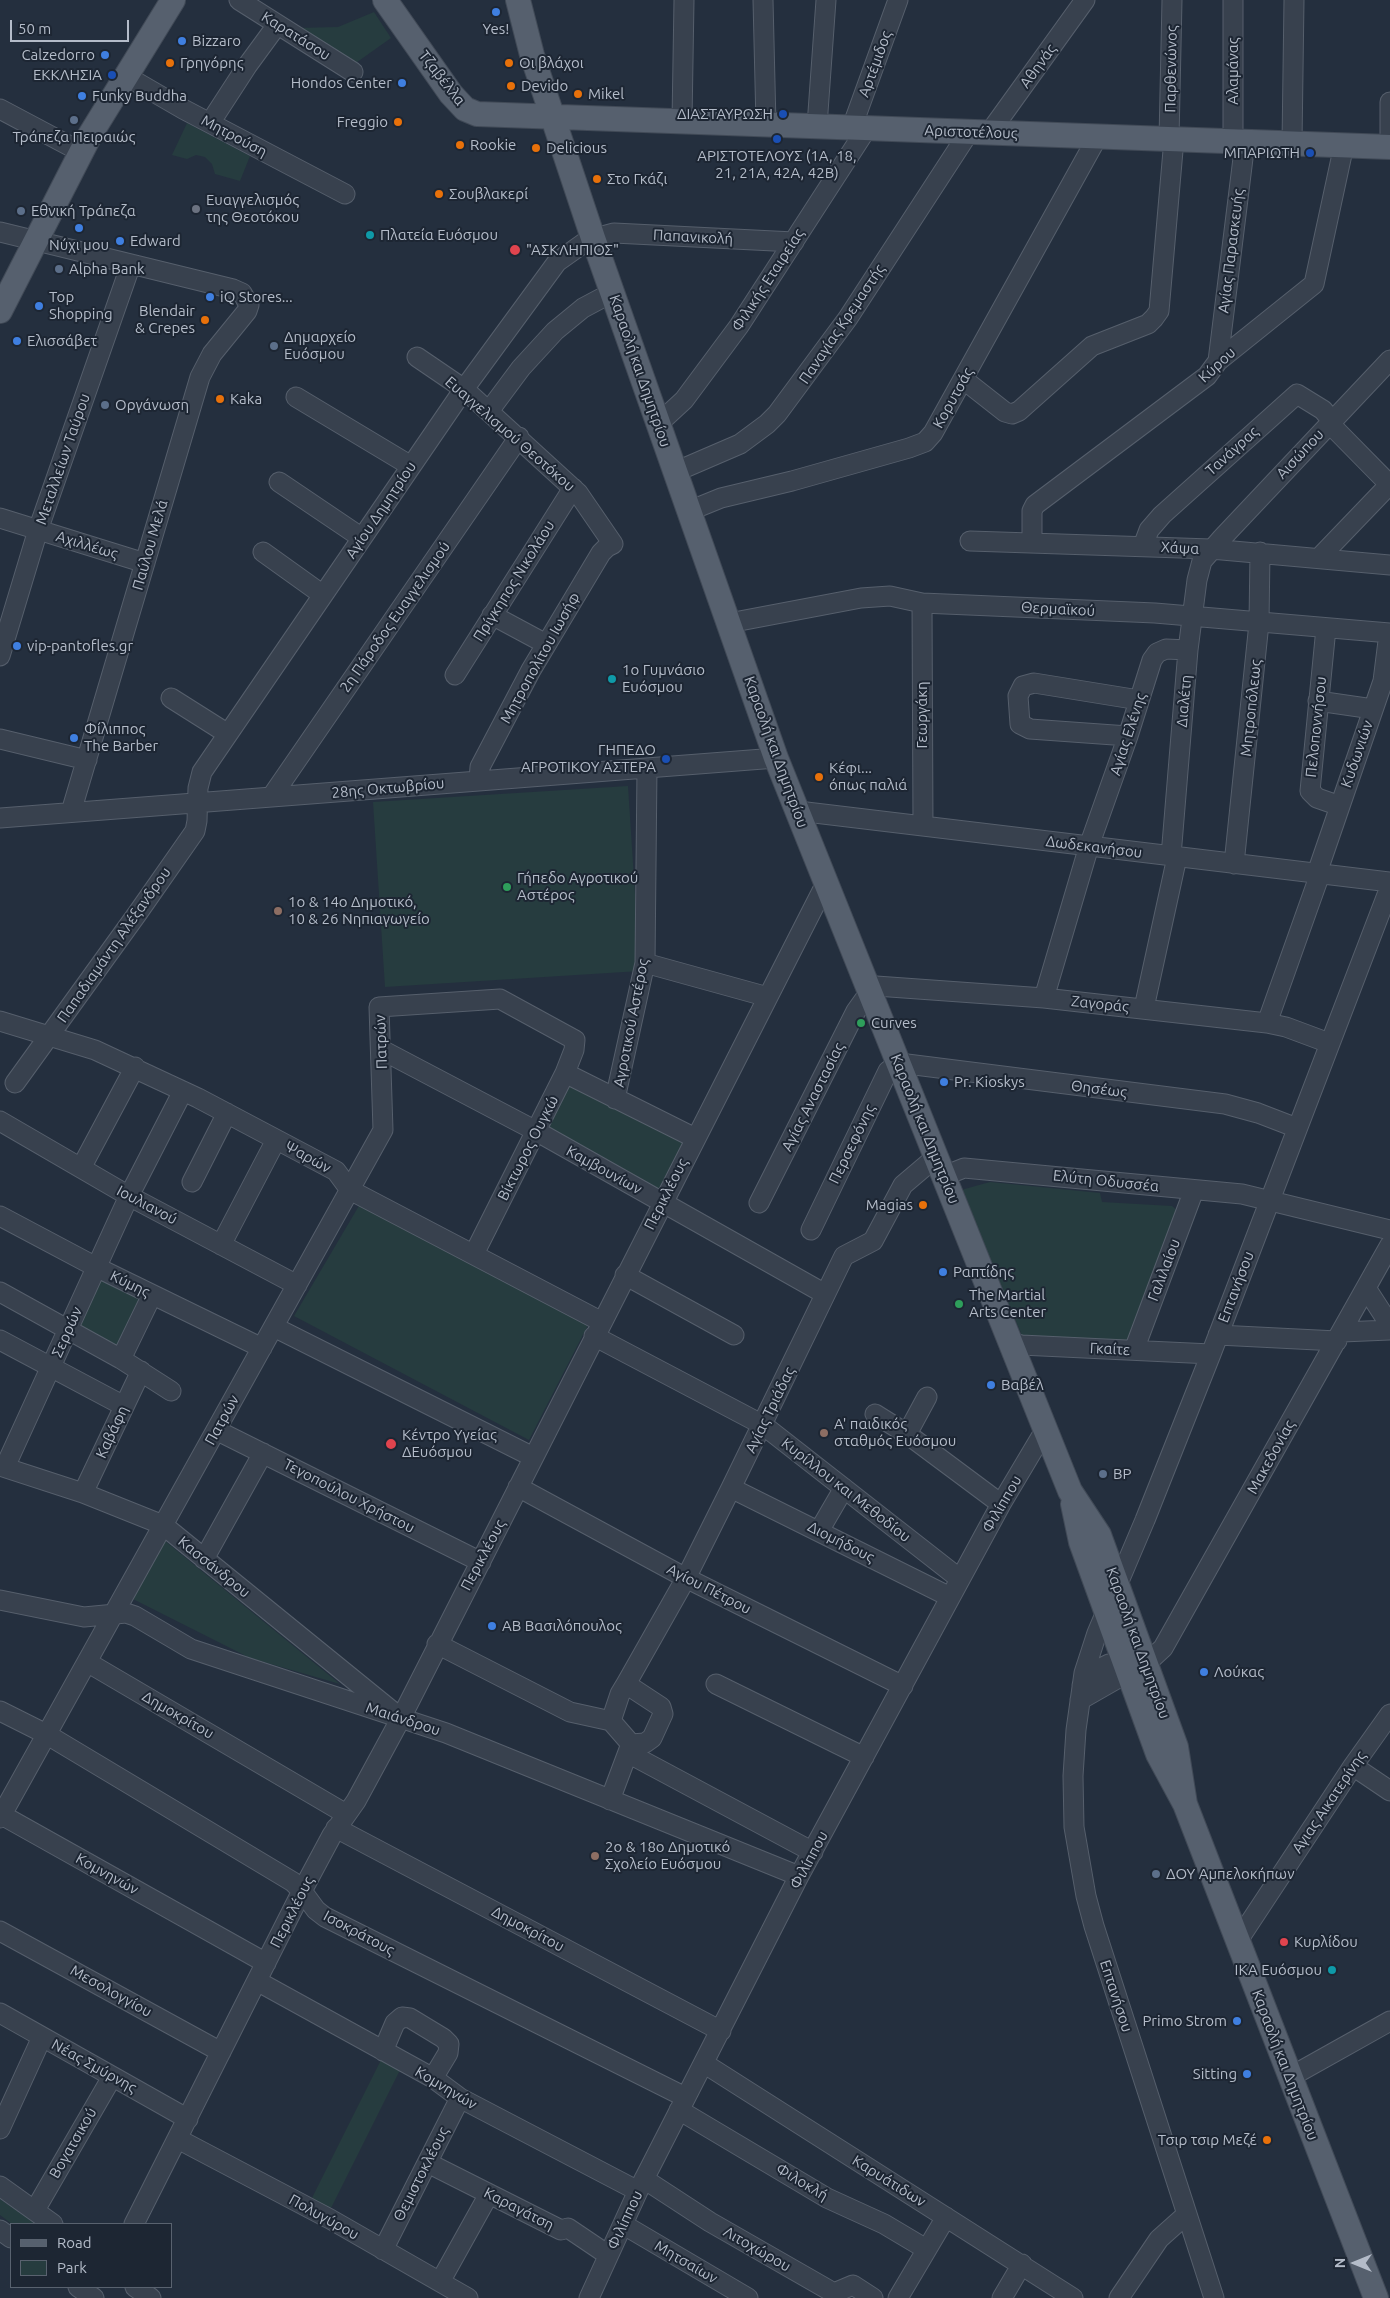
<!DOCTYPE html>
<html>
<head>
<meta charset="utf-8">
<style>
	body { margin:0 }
	#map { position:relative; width:1390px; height:2298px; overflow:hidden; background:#242f3e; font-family:Ubuntu,sans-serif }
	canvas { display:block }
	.legend { position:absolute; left:10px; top:2223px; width:162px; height:65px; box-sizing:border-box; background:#1d2633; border:1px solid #59626f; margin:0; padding:6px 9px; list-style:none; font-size:15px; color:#b4bcc9 }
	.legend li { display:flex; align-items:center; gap:10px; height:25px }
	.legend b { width:25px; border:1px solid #59626f }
	.north { position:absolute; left:1330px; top:2238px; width:50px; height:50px; -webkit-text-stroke:4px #1d2633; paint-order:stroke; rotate:270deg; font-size:14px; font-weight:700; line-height:20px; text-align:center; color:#b4bcc9 }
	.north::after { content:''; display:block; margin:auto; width:18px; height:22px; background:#b4bcc9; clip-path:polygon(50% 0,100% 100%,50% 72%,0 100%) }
	.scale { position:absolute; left:10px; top:20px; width:119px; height:22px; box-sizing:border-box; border:2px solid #b4bcc9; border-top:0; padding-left:6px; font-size:15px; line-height:18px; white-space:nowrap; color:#b4bcc9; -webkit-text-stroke:4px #1d2633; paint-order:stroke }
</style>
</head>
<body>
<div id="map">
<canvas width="1390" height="2298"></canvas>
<ul class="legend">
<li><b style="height:6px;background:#56606e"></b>Road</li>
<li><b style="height:14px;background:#263c3f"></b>Park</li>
</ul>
<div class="north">N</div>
<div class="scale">50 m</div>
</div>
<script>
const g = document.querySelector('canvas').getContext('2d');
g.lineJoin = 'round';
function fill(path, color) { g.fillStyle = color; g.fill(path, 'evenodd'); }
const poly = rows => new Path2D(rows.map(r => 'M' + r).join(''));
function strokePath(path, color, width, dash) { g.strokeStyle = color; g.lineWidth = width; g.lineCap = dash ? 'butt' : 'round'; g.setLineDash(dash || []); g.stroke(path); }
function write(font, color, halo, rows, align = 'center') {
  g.font = font + ' Ubuntu,sans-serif'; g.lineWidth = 4; g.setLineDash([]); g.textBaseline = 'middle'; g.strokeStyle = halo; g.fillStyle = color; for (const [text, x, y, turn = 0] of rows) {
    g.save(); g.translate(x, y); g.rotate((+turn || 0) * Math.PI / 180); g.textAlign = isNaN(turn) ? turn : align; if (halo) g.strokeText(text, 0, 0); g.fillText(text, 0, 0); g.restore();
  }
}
fill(poly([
	[374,12,391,38,353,65,297,28,338,27],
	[187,123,250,156,240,181,215,174,212,164,205,157,196,155,187,159,172,155],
	[628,786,640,971,385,987,373,802],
	[566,1082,693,1147,669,1194,544,1129],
	[990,1182,1100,1193,1102,1202,1172,1206,1178,1211,1129,1343,1023,1338,961,1190],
	[360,1204,588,1325,529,1440,294,1316],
	[99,1277,144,1299,119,1352,75,1326],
	[165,1541,340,1684,250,1658,131,1598],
	[381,2060,400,2070,329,2212,310,2202],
	[0,2199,24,2216,35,2224,12,2224,0,2215]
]), '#263c3f');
const minor = poly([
	[239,0,353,72],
	[763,0,766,124],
	[126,76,183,109,345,194],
	[0,109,81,152],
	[682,121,684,0],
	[210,123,247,66,277,25],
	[817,126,826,0],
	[852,127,898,0],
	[990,132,1085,0],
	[1169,139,1172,0],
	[1233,141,1233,0],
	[1292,143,1294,0],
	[1390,147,1390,102],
	[0,232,233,289,242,293,249,305,247,311,212,354,200,377,71,812],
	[417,357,464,389,578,493,613,544,607,547,601,553,531,670,480,767,479,780],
	[1218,361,1245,142],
	[963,379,1005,412,1012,414,1019,411,1092,346,1148,324,1154,318,1159,311,1174,139],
	[296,397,411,466],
	[489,411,521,368,555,331,583,308,613,292],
	[1329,423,1390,485],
	[658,424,684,400,739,326,867,128],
	[675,472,740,444,767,424,777,414,848,318,969,132],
	[279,482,362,538],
	[689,511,721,498,792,481,909,448,925,442,933,433,1098,136],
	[0,518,145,563],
	[970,541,1211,549,1390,565],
	[1032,543,1032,511,1035,505,1207,376,1218,361,1314,284,1344,145],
	[1143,546,1149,530,1162,515,1297,394,1323,410,1332,421],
	[263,552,323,595],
	[1319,558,1390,484],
	[922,603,923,826],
	[492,615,546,644],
	[729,623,861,598,890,596,922,603,1155,613,1390,633],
	[1326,628,1310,791,1317,798,1340,806],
	[0,656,38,530,131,264],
	[455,675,573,488],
	[171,698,228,734],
	[1318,701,1373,709],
	[1128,736,1030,729,1020,724,1018,696,1023,686,1034,683,1139,700],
	[0,739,87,760],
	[272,796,519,437],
	[798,811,1390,882],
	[0,818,776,758],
	[1171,856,1188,650,1197,580,1202,561,1222,538,1390,360],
	[1234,864,1259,623,1260,552],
	[1317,873,1383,681,1389,633],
	[645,963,768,997],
	[1044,998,1089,846,1128,736,1152,660,1157,653,1166,649,1188,650],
	[1144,1008,1177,857],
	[0,1021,95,1050,198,1098,336,1171,350,1190,602,1322],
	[1267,1023,1320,874],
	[382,1050,536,1131,825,1294],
	[565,1073,695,1138],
	[15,1083,137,914,195,831,197,821,198,788,202,772,464,389,557,262,588,240,614,233,794,242],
	[615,1099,645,963,647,768],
	[0,1121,129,1196,297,1285],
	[81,1168,135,1067],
	[944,1176,964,1168,1242,1194,1390,1230],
	[192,1182,227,1113],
	[759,1203,856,1011,871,990,876,986,1044,998,1267,1023,1286,1027,1329,1043],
	[0,1216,96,1267,262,1348],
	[811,1230,888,1071,899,1063,1225,1104,1258,1113,1297,1128],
	[221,1245,276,1140],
	[625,1275,734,1335],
	[1366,1288,1390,1325],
	[0,1292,121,1359,171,1391],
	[274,1327,533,1457],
	[1342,1332,1390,1330],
	[1218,1335,1337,1341],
	[594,1336,763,1425,960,1579],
	[0,1340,124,1406],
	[1010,1342,1021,1345,1211,1354],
	[1134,1350,1194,1190],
	[121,1359,152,1295],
	[927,1397,907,1434,1001,1504],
	[875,1414,907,1434],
	[216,1430,481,1562],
	[0,1466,83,1493,163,1525,392,1711],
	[5,1467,129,1196,183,1091],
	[518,1487,686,1578,903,1686],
	[731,1488,950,1597],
	[83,1493,141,1371],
	[819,1531,844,1488],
	[204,1559,263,1453],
	[0,1600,84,1617,126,1613,135,1616,191,1649,446,1733,799,1876],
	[437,1644,570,1712,611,1721],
	[87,1662,346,1814],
	[626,1684,686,1578,731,1488,844,1256,873,1241,903,1185,936,1157],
	[716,1684,864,1757],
	[1082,1685,1095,1671,1109,1664,1137,1663],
	[1080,1700,1150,1660,1163,1648,1390,1245],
	[0,1711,46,1734,293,1882,302,1891,316,1910,325,1917,685,2097],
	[628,1753,813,1852],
	[1353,1766,1390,1791],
	[610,1800,631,1744,645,1743,652,1738,663,1714,661,1707,626,1684,620,1694,611,1721,631,1744],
	[0,1814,266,1963],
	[0,1818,383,1130,379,1007,500,999,575,1040,574,1050,565,1073,474,1254],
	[336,1828,721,2031],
	[0,1931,221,2052],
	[1237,1942,1353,1766,1390,1714],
	[257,1981,433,2078,460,2098,638,2191],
	[0,2013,188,2119],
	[383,2051,395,2023,402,2017,410,2018,443,2038,449,2044,448,2053,433,2078],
	[705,2064,1073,2298],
	[1290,2077,1390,2021],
	[679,2110,827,2198,884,2224,926,2249],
	[0,2129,42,2037],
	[178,2139,330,2219,468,2298],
	[428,2163,561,2230,568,2228,608,2255],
	[644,2179,710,2222,834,2293],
	[0,2186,53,2224],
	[35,2210,112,2077],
	[134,2224,302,1891,332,1835,356,1801,401,1718,826,883],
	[624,2225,748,2298],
	[0,2230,11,2238],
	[383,2250,460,2098],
	[440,2282,489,2194],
	[78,2287,94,2298],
	[135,2287,151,2298],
	[834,2293,853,2285,873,2298],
	[589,2298,638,2191,799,1876,1001,1504,1045,1430],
	[898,2298,946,2217],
	[1002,2298,1022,2264],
	[1119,2298,1159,2239,1187,2214],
	[1214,2298,1094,1926,1086,1896,1074,1827,1073,1776,1076,1730,1084,1673,1097,1633,1145,1520,1211,1354,1390,887]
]);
const major = poly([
	[385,0,451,94,465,109,477,114,1390,147],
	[518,0,532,55,593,238,776,758,1070,1491,1099,1535,1176,1747,1185,1804],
	[0,311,90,135,173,0],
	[1073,1504,1081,1542,1158,1754,1185,1804,1376,2298]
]);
strokePath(minor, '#565f6c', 21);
strokePath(major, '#414a57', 26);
strokePath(minor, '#38414e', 19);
strokePath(major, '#56606e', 24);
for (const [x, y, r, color] of [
	[496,12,5,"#3f7fe0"],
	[182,41,5,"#3f7fe0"],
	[105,55,5,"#3f7fe0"],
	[170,63,5,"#e8710a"],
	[509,63,5,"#e8710a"],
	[112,75,5,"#1a4fb4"],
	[402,83,5,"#3f7fe0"],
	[511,86,5,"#e8710a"],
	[578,94,5,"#e8710a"],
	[82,96,5,"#3f7fe0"],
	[783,114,5,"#1a4fb4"],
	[74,120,5,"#5c6f8a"],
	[398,122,5,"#e8710a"],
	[777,139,5,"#1a4fb4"],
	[460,145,5,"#e8710a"],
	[536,148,5,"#e8710a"],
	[1310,153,5,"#1a4fb4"],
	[597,179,5,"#e8710a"],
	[439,194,5,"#e8710a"],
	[196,209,5,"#6b7280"],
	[21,211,5,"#5c6f8a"],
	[79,228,5,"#3f7fe0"],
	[370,235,5,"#0f9aa8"],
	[120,241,5,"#3f7fe0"],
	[515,250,6,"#e0444e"],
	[59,269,5,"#5c6f8a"],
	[210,297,5,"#3f7fe0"],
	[39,306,5,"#3f7fe0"],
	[205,320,5,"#e8710a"],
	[17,341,5,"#3f7fe0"],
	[274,346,5,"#5c6f8a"],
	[220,399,5,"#e8710a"],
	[105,405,5,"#5c6f8a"],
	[17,646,5,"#3f7fe0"],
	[612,679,5,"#0f9aa8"],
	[74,738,5,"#3f7fe0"],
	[666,759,5,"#1a4fb4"],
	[819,777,5,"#e8710a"],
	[507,887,5,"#2e9e5b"],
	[278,911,5,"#8d6e63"],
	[861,1023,5,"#2e9e5b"],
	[944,1082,5,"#3f7fe0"],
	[923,1205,5,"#e8710a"],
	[943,1272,5,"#3f7fe0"],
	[959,1304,5,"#2e9e5b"],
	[991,1385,5,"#3f7fe0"],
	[824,1433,5,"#8d6e63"],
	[391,1444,6,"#e0444e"],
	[1103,1474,5,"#5c6f8a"],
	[492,1626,5,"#3f7fe0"],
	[1204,1672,5,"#3f7fe0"],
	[595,1856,5,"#8d6e63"],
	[1156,1874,5,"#5c6f8a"],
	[1284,1942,5,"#e0444e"],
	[1332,1970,5,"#0f9aa8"],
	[1237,2021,5,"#3f7fe0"],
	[1247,2074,5,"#3f7fe0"],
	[1267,2140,5,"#e8710a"]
]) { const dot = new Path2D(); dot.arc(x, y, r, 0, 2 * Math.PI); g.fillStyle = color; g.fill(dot); strokePath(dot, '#1d2633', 2); }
write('15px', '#b4bcc9', '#1d2633', [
	["Yes!",496,29,"center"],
	["Bizzaro",192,41],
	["Calzedorro",95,55,"right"],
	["Γρηγόρης",180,63],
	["Οι βλάχοι",519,63],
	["ΕΚΚΛΗΣΙΑ",102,75,"right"],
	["Hondos Center",392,83,"right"],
	["Devido",521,86],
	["Mikel",588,94],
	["Funky Buddha",92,96],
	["ΔΙΑΣΤΑΥΡΩΣΗ",773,114,"right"],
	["Freggio",388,122,"right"],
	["Τράπεζα Πειραιώς",74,137,"center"],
	["Rookie",470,145],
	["Delicious",546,148],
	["ΜΠΑΡΙΩΤΗ",1300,153,"right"],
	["ΑΡΙΣΤΟΤΕΛΟΥΣ (1Α, 18,",777,156,"center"],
	["21, 21Α, 42Α, 42Β)",777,173,"center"],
	["Στο Γκάζι",607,179],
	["Σουβλακερί",449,194],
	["Ευαγγελισμός",206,200],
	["της Θεοτόκου",206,217],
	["Εθνική Τράπεζα",31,211],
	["Πλατεία Ευόσμου",380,235],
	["Edward",130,241],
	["Νύχι μου",79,245,"center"],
	["\"ΑΣΚΛΗΠΙΟΣ\"",526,250],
	["Alpha Bank",69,269],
	["Top",49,297],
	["Shopping",49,314],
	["iQ Stores...",220,297],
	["Blendair",195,311,"right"],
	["& Crepes",195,328,"right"],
	["Δημαρχείο",284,337],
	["Ευόσμου",284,354],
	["Ελισσάβετ",27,341],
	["Kaka",230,399],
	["Οργάνωση",115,405],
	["vip-pantofles.gr",27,646],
	["1ο Γυμνάσιο",622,670],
	["Ευόσμου",622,687],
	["Φίλιππος",84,729],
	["The Barber",84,746],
	["ΓΗΠΕΔΟ",656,750,"right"],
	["ΑΓΡΟΤΙΚΟΥ ΑΣΤΕΡΑ",656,767,"right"],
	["Κέφι...",829,768],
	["όπως παλιά",829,785],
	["Γήπεδο Αγροτικού",517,878],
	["Αστέρος",517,895],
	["1ο & 14ο Δημοτικό,",288,902],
	["10 & 26 Νηπιαγωγείο",288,919],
	["Curves",871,1023],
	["Pr. Kioskys",954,1082],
	["Magias",913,1205,"right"],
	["Ραπτίδης",953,1272],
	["The Martial",969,1295],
	["Arts Center",969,1312],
	["Βαβέλ",1001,1385],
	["Α' παιδικός",834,1424],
	["σταθμός Ευόσμου",834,1441],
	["Κέντρο Υγείας",402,1435],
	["ΔΕυόσμου",402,1452],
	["BP",1113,1474],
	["ΑΒ Βασιλόπουλος",502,1626],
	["Λούκας",1214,1672],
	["2ο & 18ο Δημοτικό",605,1847],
	["Σχολείο Ευόσμου",605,1864],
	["ΔΟΥ Αμπελοκήπων",1166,1874],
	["Κυρλίδου",1294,1942],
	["ΙΚΑ Ευόσμου",1322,1970,"right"],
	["Primo Strom",1227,2021,"right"],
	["Sitting",1237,2074,"right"],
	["Τσιρ τσιρ Μεζέ",1257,2140,"right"]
], 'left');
write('15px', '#b4bcc9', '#1d2633', [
	["Καρατάσου",296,36,32],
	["Αρτέμιδος",875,64,-70],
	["Αθηνάς",1038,66,-54],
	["Παρθενώνος",1171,69,-89],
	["Αλαμάνας",1233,71,-90],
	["Τζαβέλλα",442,78,52],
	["Αριστοτέλους",971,132,2],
	["Μητρούση",234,136,28],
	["Παπανικολή",693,237,3],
	["Αγίας Παρασκευής",1231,251,-83],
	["Φιλικής Εταιρείας",768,280,-57],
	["Παναγίας Κρεμαστής",842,324,-56],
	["Κύρου",1217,365,-43],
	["Καραολή και Δημητρίου",640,371,71],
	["Κορυτσάς",953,398,-61],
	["Ευαγγελισμού Θεοτόκου",510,434,41],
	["Τανάγρας",1232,451,-42],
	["Αισώπου",1300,454,-47],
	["Μεταλλείων Ταύρου",63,459,-71],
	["Αγίου Δημητρίου",381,510,-56],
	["Αχιλλέως",87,545,17],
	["Παύλου Μελά",150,545,-74],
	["Χάψα",1180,548,3],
	["Πρίγκηπος Νικολάου",514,581,-58],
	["Θερμαϊκού",1058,609,3],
	["2η Πάροδος Ευαγγελισμού",395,617,-55],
	["Μητροπολίτου Ιωσήφ",540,658,-61],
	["Διαλέτη",1184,701,-85],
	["Μητροπόλεως",1251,708,-84],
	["Γεωργάκη",922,715,-90],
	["Πελοποννήσου",1316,727,-84],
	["Αγίας Ελένης",1128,734,-72],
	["Καραολή και Δημητρίου",776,752,70],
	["Κυδωνιών",1357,754,-71],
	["28ης Οκτωβρίου",388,788,-5],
	["Δωδεκανήσου",1094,847,7],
	["Παπαδιαμάντη Αλέξανδρου",114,945,-55],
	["Ζαγοράς",1100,1004,6],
	["Αγροτικού Αστέρος",631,1023,-79],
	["Πατρών",381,1042,-92],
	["Θησέως",1099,1089,7],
	["Αγίας Αναστασίας",813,1097,-63],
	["Καραολή και Δημητρίου",925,1129,68],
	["Περσεφόνης",852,1144,-64],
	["Βίκτωρος Ουγκώ",528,1148,-63],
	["Ψαρών",308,1157,29],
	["Καμβουνίων",604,1170,29],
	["Ελύτη Οδυσσέα",1106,1181,6],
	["Περικλέους",666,1194,-63],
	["Ιουλιανού",147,1205,28],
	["Γαλιλαίου",1164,1270,-69],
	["Κύμης",130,1284,26],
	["Επτανήσου",1236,1287,-69],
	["Σερρών",67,1332,-66],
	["Γκαίτε",1110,1349,3],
	["Αγίας Τριάδας",770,1410,-64],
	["Πατρών",222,1420,-61],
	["Καβάφη",112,1432,-65],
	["Μακεδονίας",1271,1457,-61],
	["Κυρίλλου και Μεθοδίου",846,1490,38],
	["Τεγοπούλου Χρήστου",349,1496,27],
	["Φιλίππου",1002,1504,-60],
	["Διομήδους",841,1542,27],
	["Περικλέους",483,1555,-62],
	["Κασσάνδρου",214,1567,39],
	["Αγίου Πέτρου",709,1589,27],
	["Καραολή και Δημητρίου",1138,1643,70],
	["Δημοκρίτου",178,1715,30],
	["Μαιάνδρου",403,1719,18],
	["Αγιας Αικατερίνης",1329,1802,-56],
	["Φιλίππου",809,1860,-62],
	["Κομνηνών",107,1874,29],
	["Περικλέους",292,1912,-63],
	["Δημοκρίτου",528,1929,28],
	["Ισοκράτους",359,1933,28],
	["Μεσολογγίου",111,1991,29],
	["Επτανήσου",1116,1996,72],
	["Καραολή και Δημητρίου",1285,2065,69],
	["Νέας Σμύρνης",94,2066,29],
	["Κομνηνών",446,2088,31],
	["Βογατσικού",73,2143,-60],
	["Θεμιστοκλέους",421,2174,-63],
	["Καρυάτιδων",889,2181,32],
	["Φιλοκλή",802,2182,31],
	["Καραγάτση",519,2209,27],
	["Πολυγύρου",324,2217,29],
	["Φιλίππου",625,2220,-65],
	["Λιτοχώρου",757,2249,30],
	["Μητσαίων",686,2262,30]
]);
</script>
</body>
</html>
